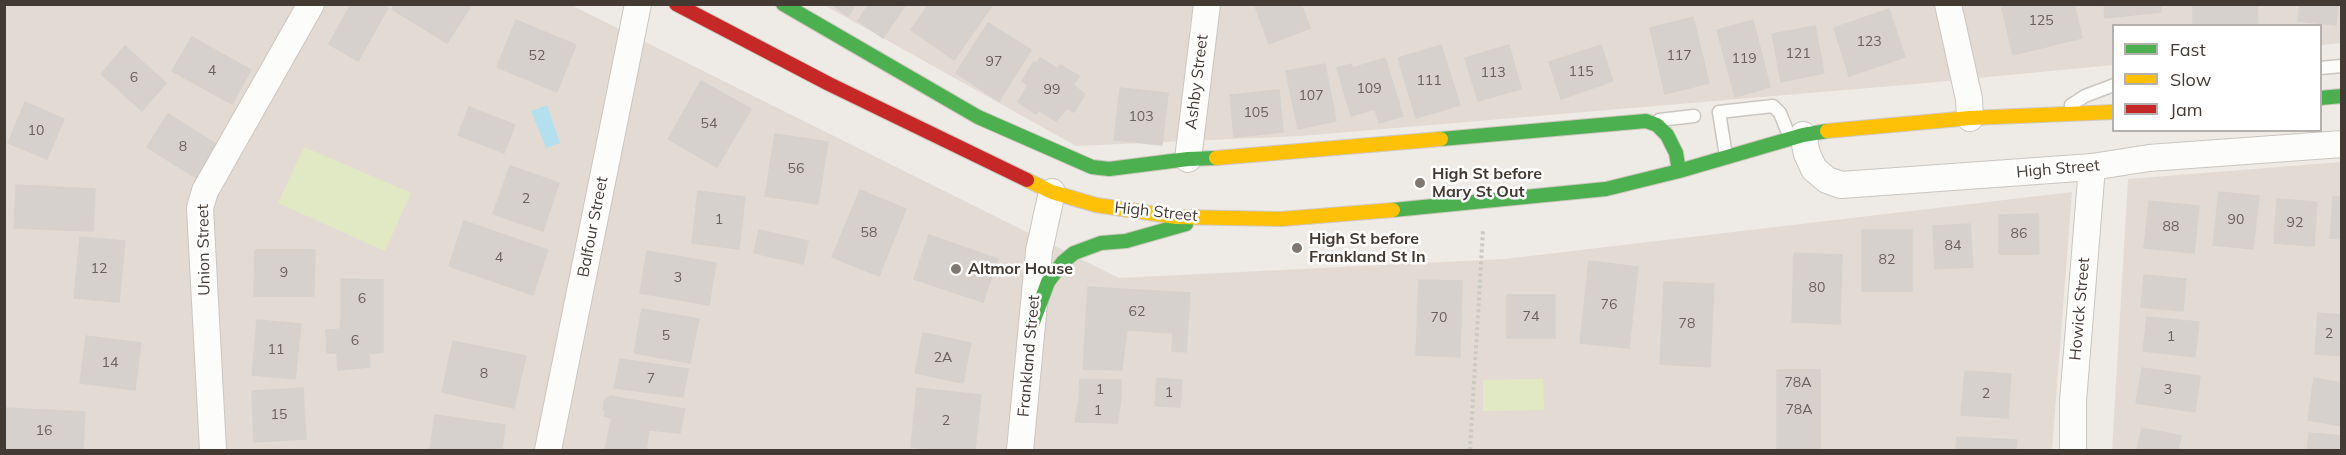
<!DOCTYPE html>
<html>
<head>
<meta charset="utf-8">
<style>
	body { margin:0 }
	#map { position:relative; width:2346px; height:455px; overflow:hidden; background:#eeeae6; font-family:Mulish,sans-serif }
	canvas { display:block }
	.frame { position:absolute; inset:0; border:6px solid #433a33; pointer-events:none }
	.legend { position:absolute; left:2112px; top:24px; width:210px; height:108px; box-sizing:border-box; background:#fff; border:2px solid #b4b0ad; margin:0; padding:8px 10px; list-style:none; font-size:18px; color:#433a33 }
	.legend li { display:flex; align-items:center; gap:12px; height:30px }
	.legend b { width:30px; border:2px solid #b4b0ad }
</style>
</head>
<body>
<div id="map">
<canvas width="2346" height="455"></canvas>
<div class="frame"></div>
<ul class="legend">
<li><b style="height:8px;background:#4caf50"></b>Fast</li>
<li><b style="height:8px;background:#ffc107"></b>Slow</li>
<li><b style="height:8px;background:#c62828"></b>Jam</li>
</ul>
</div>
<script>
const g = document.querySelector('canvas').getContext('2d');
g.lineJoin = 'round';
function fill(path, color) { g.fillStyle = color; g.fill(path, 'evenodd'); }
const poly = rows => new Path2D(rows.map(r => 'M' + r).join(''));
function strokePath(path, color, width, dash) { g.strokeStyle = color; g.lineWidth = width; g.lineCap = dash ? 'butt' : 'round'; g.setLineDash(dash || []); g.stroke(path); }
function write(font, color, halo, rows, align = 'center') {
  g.font = font + ' Mulish,sans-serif'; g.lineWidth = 5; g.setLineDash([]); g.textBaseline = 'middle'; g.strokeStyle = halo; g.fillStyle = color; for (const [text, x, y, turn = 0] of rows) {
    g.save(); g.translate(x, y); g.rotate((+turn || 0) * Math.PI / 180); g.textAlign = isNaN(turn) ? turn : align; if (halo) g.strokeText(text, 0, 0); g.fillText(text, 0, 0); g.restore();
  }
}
fill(poly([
	[2341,4,2342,43,2321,45,2320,26,2114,26,2113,65,1916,84,1301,136,1076,146,824,5],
	[4,5,571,5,1119,278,1504,259,2072,192,2052,450,5,450],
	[2341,162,2341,450,2112,450,2128,179]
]), '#e3dbd3');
fill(poly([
	[304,147,411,193,385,251,278,203],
	[1543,379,1544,410,1483,411,1483,380]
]), '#e0e9c4');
fill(poly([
	[547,105,560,143,546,148,531,111]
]), '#b4dfee');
const building = poly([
	[351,4,383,4,388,8,358,61,329,44,351,4],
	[395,4,472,4,447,43,392,9,395,4],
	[831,4,856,4,848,16,831,4],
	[869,4,906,4,883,38,858,21,869,4],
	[929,4,993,4,954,60,911,30,929,4],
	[1258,4,1301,4,1310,28,1269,44,1255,6,1258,4],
	[2001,4,2074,4,2082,38,2013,55,2001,4],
	[2104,4,2161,4,2161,12,2105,18,2104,4],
	[2193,4,2257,4,2258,26,2193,26,2193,4],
	[2300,4,2338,4,2336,25,2298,21,2300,4],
	[1889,9,1905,57,1849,76,1834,28,1889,9],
	[1693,17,1709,83,1665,94,1650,28,1693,17],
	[516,20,576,45,557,92,497,67,516,20],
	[1753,20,1770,87,1735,97,1717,30,1753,20],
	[988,23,1031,50,999,101,956,73,988,23],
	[1815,26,1824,73,1781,82,1772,34,1815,26],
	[192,37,251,70,232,104,172,71,192,37],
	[1441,45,1460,105,1416,118,1398,58,1441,45],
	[1509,45,1521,89,1478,101,1465,58,1509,45],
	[1601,45,1613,81,1561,99,1549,62,1601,45],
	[125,46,166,83,142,111,101,74,125,46],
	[1040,58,1058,69,1060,65,1079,76,1073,85,1085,94,1074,112,1067,108,1056,121,1038,110,1036,114,1018,102,1028,85,1022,81,1034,61,1037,63,1040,58],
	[1385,58,1403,116,1379,123,1375,109,1351,116,1337,68,1351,64,1353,68,1385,58],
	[1325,64,1336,121,1298,129,1286,71,1325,64],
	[701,81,751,109,717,167,668,139,701,81],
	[1120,88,1168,93,1162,145,1114,140,1120,88],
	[1279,90,1283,132,1234,137,1230,95,1279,90],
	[25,102,64,119,47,159,8,143,25,102],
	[469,107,515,125,504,153,458,135,469,107],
	[168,114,219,146,198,179,147,147,168,114],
	[775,134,828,142,818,204,765,196,775,134],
	[510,166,559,183,543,231,493,214,510,166],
	[16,185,95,189,93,231,14,228,16,185],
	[860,190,906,209,879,276,832,257,860,190],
	[698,191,745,197,739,249,692,243,698,191],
	[2219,192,2259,196,2253,249,2213,245,2219,192],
	[2333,197,2342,197,2342,239,2330,238,2333,197],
	[2277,199,2317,202,2314,246,2274,243,2277,199],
	[2149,201,2199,206,2194,253,2144,248,2149,201],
	[2038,214,2039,254,1999,254,1999,215,2038,214],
	[464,221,548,250,533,295,449,266,464,221],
	[1970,224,1973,267,1935,269,1933,226,1970,224],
	[759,230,808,241,803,264,754,253,759,230],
	[1862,230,1912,230,1912,291,1862,291,1862,230],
	[929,235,998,259,983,302,914,279,929,235],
	[80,237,125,241,119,302,74,298,80,237],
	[255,250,315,250,314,296,254,296,255,250],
	[647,251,716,263,709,305,640,293,647,251],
	[1794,253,1842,255,1840,324,1792,322,1794,253],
	[1589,261,1638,267,1629,348,1580,343,1589,261],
	[2144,275,2186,279,2183,311,2141,307,2144,275],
	[341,279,383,280,383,318,341,318,341,279],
	[1419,280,1462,281,1460,357,1416,355,1419,280],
	[1664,282,1714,284,1710,367,1660,364,1664,282],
	[1088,287,1190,293,1186,352,1172,351,1173,333,1127,330,1122,370,1083,369,1088,287],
	[1507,295,1555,295,1555,338,1507,338,1507,295],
	[642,309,699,319,690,363,634,353,642,309],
	[2318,313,2342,315,2342,356,2315,354,2318,313],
	[2147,317,2199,322,2195,357,2143,351,2147,317],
	[341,318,383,318,383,352,369,354,370,367,338,370,337,353,327,353,326,330,340,329,341,318],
	[257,320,301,324,295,379,252,375,257,320],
	[923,333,971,343,963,383,915,373,923,333],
	[86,336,141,343,135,390,80,383,86,336],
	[453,341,526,356,514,408,442,392,453,341],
	[620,359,688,369,683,397,614,388,620,359],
	[2142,368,2200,376,2195,412,2136,403,2142,368],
	[1777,370,1820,370,1820,395,1777,395,1777,370],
	[1965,371,2011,374,2008,418,1961,415,1965,371],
	[1157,378,1182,380,1180,407,1155,406,1157,378],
	[2314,378,2342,383,2342,426,2308,420,2314,378],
	[1080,379,1121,380,1121,401,1079,400,1080,379],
	[303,388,306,439,254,442,252,391,303,388],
	[917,388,981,395,975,450,943,450,911,447,917,388],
	[1777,395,1820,395,1820,424,1777,425,1777,395],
	[610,396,685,409,680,433,649,430,647,443,608,436,612,418,604,416,606,412,603,409,604,401,610,396],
	[1079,400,1121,401,1117,423,1075,422,1079,400],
	[4,408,85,412,83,450,4,450,4,408],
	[435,415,505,425,502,450,430,450,435,415],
	[1820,424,1820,450,1777,450,1777,425,1820,424],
	[2142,428,2181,436,2178,450,2137,450,2142,428],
	[2309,433,2342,436,2342,450,2307,450,2309,433],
	[608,436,647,443,646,450,605,450,608,436],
	[1957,437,2017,440,2016,450,1956,450,1957,437]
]);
fill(building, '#d6d1cd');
strokePath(building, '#d6d1cc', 1.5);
const lane = poly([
	[2320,68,2342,66],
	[2071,105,2085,96,2114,85],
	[1659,120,1694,116],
	[1726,156,1719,112,1773,106,1780,113,1790,138]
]);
const street = poly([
	[1948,4,1969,99,1970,118],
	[1803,135,1807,154,1814,169,1827,180,1841,185,2092,167,2149,158,2342,144],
	[1188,159,1207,4],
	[213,450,200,208,205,191,311,4],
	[548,450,638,4],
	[1020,450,1039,251,1052,192],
	[2073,450,2073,401,2092,167]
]);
const fast = poly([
	[783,4,978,117,1092,167,1109,169,1188,159,1216,158],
	[2320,98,2342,96],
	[1441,139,1646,121,1657,125,1667,135,1676,153,1679,171],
	[1393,210,1606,189,1679,171,1803,135,1827,131],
	[1032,325,1048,282,1063,262,1074,253,1101,243,1126,241,1186,224]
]);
const slow = poly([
	[1827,131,1970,118,2114,112],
	[1216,158,1441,139],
	[1027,180,1052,192,1096,205,1176,217,1281,219,1393,210]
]);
const jam = poly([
	[676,4,829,84,1027,180]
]);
strokePath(lane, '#cac6c2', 15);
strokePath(street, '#cac6c2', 28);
strokePath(fast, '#cfc7be', 16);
strokePath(slow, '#cfc7be', 16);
strokePath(jam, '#cfc7be', 16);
strokePath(poly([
	[1470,450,1483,230]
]), '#ccc9c5', 4, [3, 3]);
strokePath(lane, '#fcfcfb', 12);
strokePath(street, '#fcfcfb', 26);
strokePath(fast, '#4caf50', 14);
strokePath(slow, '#ffc107', 14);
strokePath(jam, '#c62828', 14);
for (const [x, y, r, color] of [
	[1420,183,6,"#7f7872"],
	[1297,248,6,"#7f7872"],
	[956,269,6,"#7f7872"]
]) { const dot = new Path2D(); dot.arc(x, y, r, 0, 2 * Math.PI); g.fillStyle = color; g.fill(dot); strokePath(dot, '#fff', 2); }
write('14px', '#69615b', null, [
	["125",2041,21],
	["123",1869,42],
	["121",1798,54],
	["52",537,56],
	["117",1679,56],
	["119",1744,59],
	["97",994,62],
	["4",212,71],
	["115",1581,72],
	["113",1493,73],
	["6",134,78],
	["111",1429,81],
	["109",1369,89],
	["99",1052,90],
	["107",1311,96],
	["105",1256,113],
	["103",1141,117],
	["54",709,124],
	["10",36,131],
	["8",183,147],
	["56",796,169],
	["2",526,199],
	["1",719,220],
	["90",2236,220],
	["92",2295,223],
	["88",2171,227],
	["58",869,233],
	["86",2019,234],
	["84",1953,246],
	["4",499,258],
	["82",1887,260],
	["12",99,269],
	["9",284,273],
	["3",678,278],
	["80",1817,288],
	["6",362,299],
	["76",1609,305],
	["62",1137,312],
	["74",1531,317],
	["70",1439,318],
	["78",1687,324],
	["2",2329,334],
	["5",666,336],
	["1",2171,337],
	["6",355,341],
	["11",276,350],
	["2A",943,358],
	["14",110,363],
	["8",484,374],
	["7",651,379],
	["78A",1798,383],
	["1",1100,390],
	["3",2168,390],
	["1",1169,393],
	["2",1986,394],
	["78A",1799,410],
	["1",1098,411],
	["15",279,415],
	["2",946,421],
	["16",44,431]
]);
write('16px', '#433a33', '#fff', [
	["Ashby Street",1197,82,-83],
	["High Street",2058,169,-5],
	["High Street",1156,212,6],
	["Balfour Street",593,227,-79],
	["Union Street",204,250,-91],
	["Howick Street",2080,309,-85],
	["Frankland Street",1029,356,-85]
]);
write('bold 16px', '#433a33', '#fff', [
	["High St before",1432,174],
	["Mary St Out",1432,192],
	["High St before",1309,239],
	["Frankland St In",1309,257],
	["Altmor House",968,269]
], 'left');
</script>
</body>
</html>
